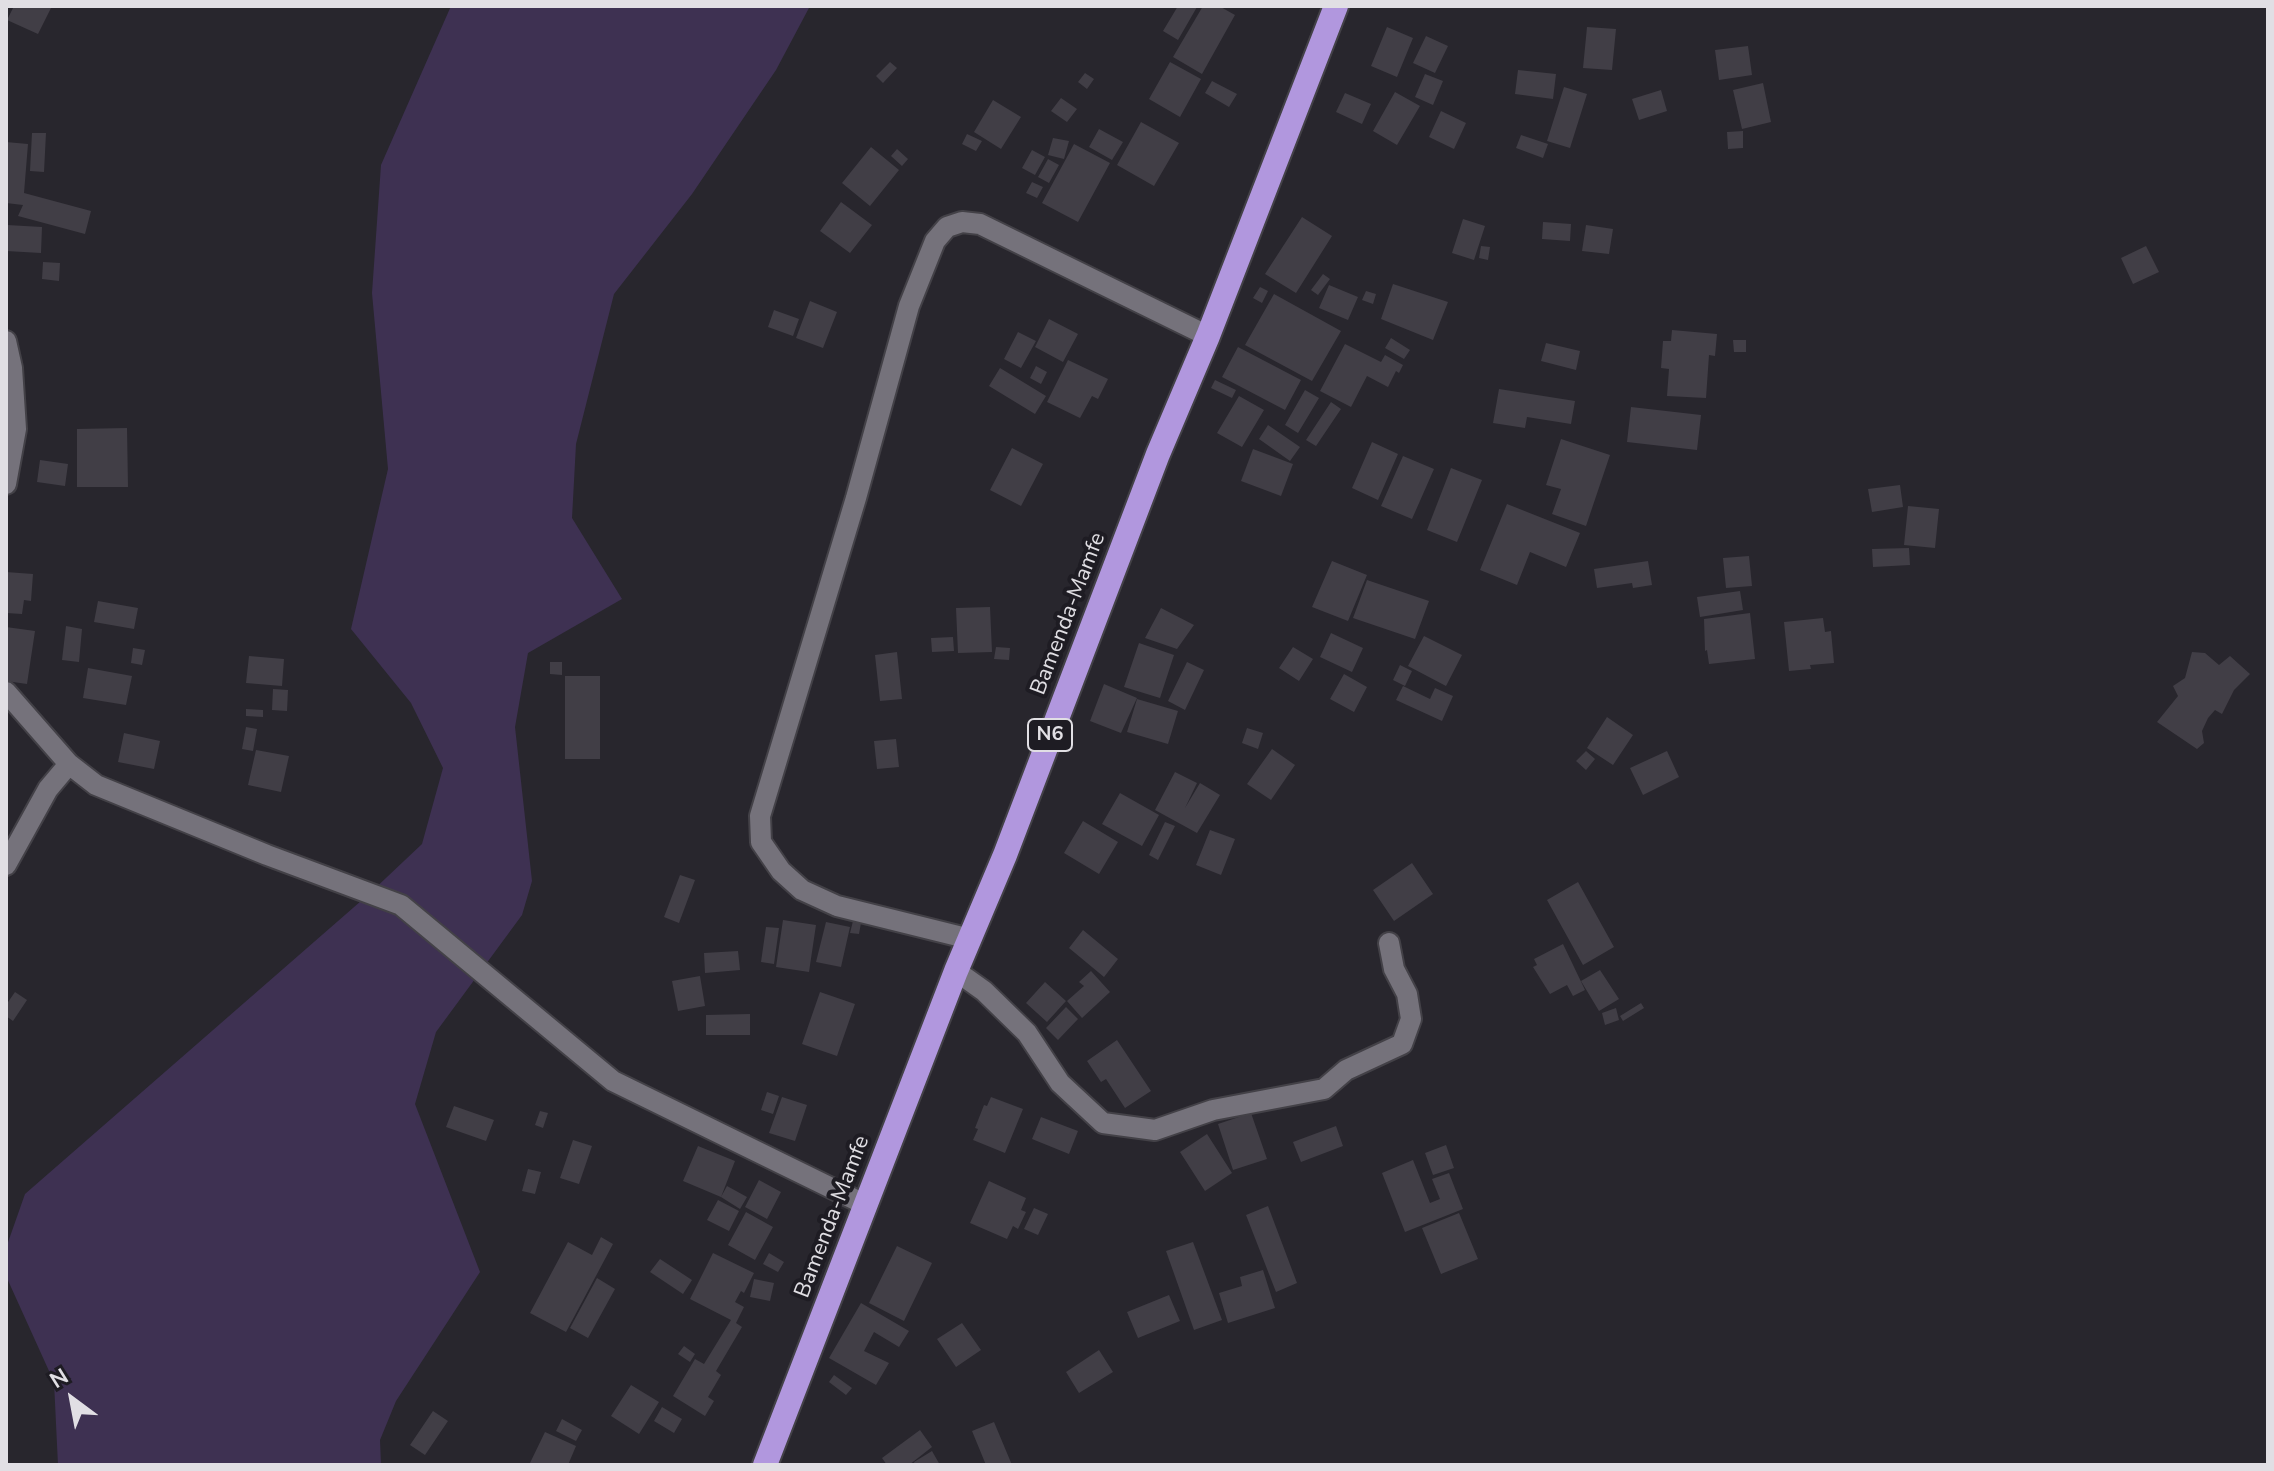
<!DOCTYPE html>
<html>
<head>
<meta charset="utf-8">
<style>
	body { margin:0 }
	#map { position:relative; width:2274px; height:1471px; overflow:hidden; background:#28262d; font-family:"Nunito Sans",sans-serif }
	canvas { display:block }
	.frame { position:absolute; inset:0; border:8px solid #e1dfe4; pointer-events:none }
	.north { position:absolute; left:32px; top:1359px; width:80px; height:80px; -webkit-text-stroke:6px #1e1c23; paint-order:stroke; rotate:328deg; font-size:22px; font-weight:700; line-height:32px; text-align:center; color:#e1dfe4 }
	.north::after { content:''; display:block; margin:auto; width:28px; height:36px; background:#e1dfe4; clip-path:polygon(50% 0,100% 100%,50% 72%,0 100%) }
</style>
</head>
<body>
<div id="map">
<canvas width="2274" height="1471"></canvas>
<div class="frame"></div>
<div class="north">N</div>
</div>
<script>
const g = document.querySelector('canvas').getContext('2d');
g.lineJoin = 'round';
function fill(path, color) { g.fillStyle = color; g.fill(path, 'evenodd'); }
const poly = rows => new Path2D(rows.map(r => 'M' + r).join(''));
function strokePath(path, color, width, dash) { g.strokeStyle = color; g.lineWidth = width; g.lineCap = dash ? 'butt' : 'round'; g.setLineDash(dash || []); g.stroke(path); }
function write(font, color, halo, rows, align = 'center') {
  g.font = font + ' "Nunito Sans",sans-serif'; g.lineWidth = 8; g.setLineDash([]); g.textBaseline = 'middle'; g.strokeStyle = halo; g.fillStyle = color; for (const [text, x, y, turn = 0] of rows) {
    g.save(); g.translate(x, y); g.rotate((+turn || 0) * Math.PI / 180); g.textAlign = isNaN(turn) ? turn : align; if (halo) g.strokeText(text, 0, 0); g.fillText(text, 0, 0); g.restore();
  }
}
fill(poly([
	[451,6,810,6,776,70,692,194,614,294,576,444,572,518,622,599,528,653,515,727,532,881,522,915,436,1032,415,1104,480,1272,396,1401,380,1440,381,1465,58,1465,54,1382,6,1276,6,1248,25,1194,369,894,422,844,443,768,411,703,351,629,388,469,372,293,381,165]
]), '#3e3152');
fill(poly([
	[14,6,52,6,38,34,7,20],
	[1178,6,1197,7,1178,40,1163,31],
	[1203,6,1219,6,1235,15,1202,74,1173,57],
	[1387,27,1413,38,1397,77,1371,66],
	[1587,27,1616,29,1612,70,1583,68],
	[1426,36,1448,46,1435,73,1413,63],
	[1748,46,1752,75,1719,80,1715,50],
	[890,62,897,68,883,83,876,76],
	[1170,62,1201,79,1180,117,1149,99],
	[1518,70,1556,74,1553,99,1515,94],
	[1085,73,1094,79,1087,89,1078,82],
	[1425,74,1443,81,1433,105,1415,97],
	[1212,81,1237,94,1229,107,1205,93],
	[1763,83,1771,122,1742,129,1733,90],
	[1564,87,1587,94,1570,148,1547,141],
	[1661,90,1667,111,1639,120,1632,99],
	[1395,92,1420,106,1397,145,1373,131],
	[1345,93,1371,104,1362,124,1336,112],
	[1061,98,1077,109,1067,122,1051,111],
	[993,100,1021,117,1001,149,974,132],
	[1441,111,1466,123,1454,149,1429,137],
	[1141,122,1179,143,1154,186,1117,165],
	[1099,129,1123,142,1112,160,1089,147],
	[1743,131,1743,148,1728,149,1727,132],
	[32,133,46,133,44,172,30,171],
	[967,134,982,141,976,151,962,144],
	[1521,135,1548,144,1543,158,1516,148],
	[1053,138,1069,141,1064,159,1048,155],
	[6,142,28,144,24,193,91,211,85,234,18,216,23,205,6,203],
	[1074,144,1110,163,1078,222,1042,203],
	[871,147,899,170,870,206,842,183],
	[897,149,908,159,902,166,891,156],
	[1032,150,1045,157,1035,175,1022,168],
	[1048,159,1059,165,1049,183,1038,177],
	[1032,182,1043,187,1037,198,1026,193],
	[841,202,872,225,850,253,820,231],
	[1302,217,1332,236,1296,293,1265,274],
	[1463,219,1485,226,1474,260,1452,253],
	[1543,222,1571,224,1570,241,1542,239],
	[7,225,42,227,41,253,6,251],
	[1586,225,1613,229,1609,254,1582,251],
	[1481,246,1490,247,1488,260,1479,258],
	[2146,246,2159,272,2133,284,2121,258],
	[43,262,60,263,59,281,42,279],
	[1323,274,1330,279,1318,295,1311,290],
	[1393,284,1448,302,1433,340,1381,319],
	[1329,285,1358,297,1348,320,1319,308],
	[1260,287,1268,291,1262,303,1253,298],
	[1366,291,1376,294,1373,304,1362,300],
	[1274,294,1341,331,1312,381,1245,345],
	[810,301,837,312,823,348,796,338],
	[774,310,799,319,793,336,768,327],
	[1049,319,1078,334,1063,362,1035,347],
	[1672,330,1717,334,1715,356,1709,355,1706,398,1667,396,1669,369,1661,368,1663,341,1671,341],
	[1018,332,1036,341,1021,368,1004,359],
	[1391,338,1410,350,1404,359,1385,348],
	[1733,340,1746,340,1746,352,1734,352],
	[1546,343,1580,351,1576,370,1541,361],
	[1345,344,1381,362,1385,355,1403,365,1399,373,1396,371,1388,387,1367,376,1351,407,1320,391],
	[1238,347,1301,380,1285,410,1222,377],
	[1068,360,1108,379,1098,399,1092,396,1080,418,1047,402],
	[1036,366,1047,372,1041,384,1030,378],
	[1000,368,1046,396,1035,414,989,386],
	[1215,380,1236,390,1232,398,1211,388],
	[1499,389,1575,401,1571,424,1527,417,1525,428,1493,423],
	[1305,390,1319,398,1298,433,1285,425],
	[1239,396,1264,410,1242,447,1217,433],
	[1331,402,1341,409,1316,446,1306,440],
	[1631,407,1701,415,1697,450,1627,442],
	[1268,425,1300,447,1290,461,1259,439],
	[127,428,128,487,77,487,77,429],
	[1561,439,1610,455,1586,526,1552,514,1561,489,1546,485],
	[1372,442,1398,454,1378,500,1352,488],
	[1012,448,1043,464,1021,506,990,490],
	[1253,449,1293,464,1281,496,1241,481],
	[1403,456,1434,469,1412,519,1381,506],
	[40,460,68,464,65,486,37,482],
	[1451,468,1482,480,1457,542,1427,530],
	[1900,485,1903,507,1872,512,1868,489],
	[1507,504,1580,533,1566,567,1530,552,1517,585,1480,570],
	[1908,506,1939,509,1935,548,1904,545],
	[1909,548,1910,565,1873,567,1872,549],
	[1749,556,1752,586,1726,588,1723,558],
	[1332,561,1367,575,1348,621,1312,607],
	[1648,561,1652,585,1633,588,1632,583,1597,588,1594,569],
	[6,572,33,574,31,601,24,600,22,614,6,613],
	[1367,580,1429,601,1415,639,1353,618],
	[1740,591,1743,610,1700,617,1697,597],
	[98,601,138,608,134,629,94,622],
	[990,607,992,652,958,653,956,608],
	[1161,608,1194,625,1177,649,1145,638],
	[1750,613,1755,659,1709,664,1707,650,1705,651,1704,619],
	[1823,618,1825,632,1831,631,1834,663,1810,665,1811,669,1789,671,1784,622],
	[66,626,82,629,79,662,62,660],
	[6,627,35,631,27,684,6,681],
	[1331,633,1363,648,1352,672,1320,657],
	[1424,636,1462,655,1446,686,1408,666],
	[953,637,954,651,932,652,931,638],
	[1139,643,1174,655,1160,698,1124,687],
	[996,647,1010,648,1009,660,994,659],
	[1293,647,1313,659,1299,681,1279,668],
	[133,648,145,650,142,665,131,663],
	[897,652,902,699,880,701,875,655],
	[2192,652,2205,653,2219,665,2230,656,2250,674,2234,690,2222,714,2215,710,2208,718,2202,731,2204,743,2197,749,2157,722,2178,696,2173,686,2185,678],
	[249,656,284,659,282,686,246,683],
	[550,662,562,662,562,675,550,674],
	[1187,662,1204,670,1185,710,1168,701],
	[1400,665,1412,671,1405,686,1393,680],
	[88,668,132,676,126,705,83,698],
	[1344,674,1367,687,1354,712,1330,699],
	[565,676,600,676,600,759,565,759],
	[1104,684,1137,698,1121,733,1090,721],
	[1403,686,1430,699,1435,688,1453,696,1442,721,1396,700],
	[273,689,288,690,287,711,272,710],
	[1137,699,1178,711,1168,744,1127,732],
	[246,709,263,710,263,717,246,716],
	[1607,717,1633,735,1613,765,1587,748],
	[246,727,257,729,253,751,242,749],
	[1247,728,1263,733,1258,749,1242,743],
	[124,733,160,741,154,769,118,762],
	[896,739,899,767,877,769,874,741],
	[1272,749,1295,765,1271,800,1247,784],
	[256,750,289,756,281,792,248,785],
	[1586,751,1595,759,1586,770,1576,761],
	[1667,751,1679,777,1643,795,1630,768],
	[1175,772,1197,783,1185,808,1200,783,1220,795,1197,833,1155,810],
	[1120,793,1159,815,1142,846,1102,824],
	[1083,821,1118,842,1099,874,1064,853],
	[1165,822,1175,826,1158,860,1149,855],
	[1210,830,1235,839,1221,875,1196,865],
	[1412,863,1433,894,1394,921,1373,890],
	[680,875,695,880,679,923,664,917],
	[1578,882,1614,947,1583,965,1547,900],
	[783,920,816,925,809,972,776,967],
	[853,921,861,923,859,934,850,933],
	[826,922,850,927,841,967,816,962],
	[766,927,779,928,774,964,761,962],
	[1083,930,1118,959,1104,977,1069,948],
	[1563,944,1585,990,1573,996,1567,985,1550,994,1533,967,1537,965,1534,959],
	[738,951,740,970,705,973,704,953],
	[1600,970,1619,999,1599,1011,1581,981],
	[1091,971,1110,992,1082,1018,1067,1001,1084,986,1079,982],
	[700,976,705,1006,678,1011,672,981],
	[1045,982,1066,1001,1047,1022,1026,1003],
	[15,992,27,1000,13,1021,6,1016,6,1005],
	[820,992,855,1004,837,1056,802,1044],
	[1641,1003,1644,1008,1623,1021,1620,1016],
	[1066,1007,1078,1019,1058,1040,1046,1028],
	[1616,1008,1619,1020,1605,1025,1602,1013],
	[750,1014,750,1035,706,1035,706,1015],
	[1117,1040,1151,1091,1125,1108,1106,1079,1101,1082,1087,1061],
	[767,1092,779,1096,773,1114,761,1110],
	[782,1097,807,1105,795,1141,769,1133],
	[991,1097,1023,1109,1005,1153,973,1140,978,1129,975,1128,984,1105,987,1106],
	[454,1106,494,1120,486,1141,446,1127],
	[540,1111,548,1113,543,1128,535,1125],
	[1251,1113,1267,1159,1233,1170,1218,1124],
	[1041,1117,1078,1131,1069,1154,1032,1139],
	[1336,1126,1343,1146,1301,1162,1293,1142],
	[1207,1134,1232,1173,1205,1191,1180,1152],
	[573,1140,592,1146,579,1184,560,1178],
	[1446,1145,1454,1168,1433,1175,1425,1153],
	[698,1146,735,1161,721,1197,683,1181],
	[1413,1160,1430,1203,1440,1199,1432,1179,1449,1173,1463,1209,1405,1232,1382,1173],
	[528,1169,541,1172,535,1194,522,1191],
	[759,1180,781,1192,767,1219,745,1207],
	[989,1181,1026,1198,1021,1210,1026,1212,1018,1229,1013,1226,1007,1239,970,1223],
	[727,1186,747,1197,740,1209,721,1197],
	[718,1200,739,1211,729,1231,707,1220],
	[1268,1206,1297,1283,1276,1292,1246,1215],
	[1034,1208,1048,1214,1038,1235,1024,1229],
	[746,1212,773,1227,755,1260,728,1245],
	[1459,1213,1478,1259,1441,1274,1422,1228],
	[601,1237,613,1244,566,1332,530,1313,568,1242,592,1255],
	[1193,1242,1222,1320,1194,1330,1166,1251],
	[897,1246,932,1263,904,1321,869,1303],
	[713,1253,754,1273,744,1293,741,1291,735,1302,744,1307,736,1323,742,1327,716,1371,721,1375,708,1397,714,1401,705,1416,673,1396,695,1359,704,1364,731,1320,690,1299],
	[769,1253,784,1262,778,1272,763,1264],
	[660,1259,692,1280,683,1294,650,1272],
	[1263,1270,1275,1308,1228,1323,1219,1293,1242,1286,1240,1277],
	[597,1278,615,1289,588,1338,570,1328],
	[754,1279,774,1283,770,1301,750,1297],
	[1169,1295,1180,1321,1138,1338,1127,1312],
	[861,1303,909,1331,899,1347,874,1332,864,1351,889,1363,876,1385,829,1358],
	[962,1323,981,1350,956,1367,937,1339],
	[684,1346,695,1354,690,1362,678,1354],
	[1099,1350,1113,1372,1079,1393,1066,1372],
	[834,1375,852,1388,846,1395,829,1382],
	[631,1385,659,1402,639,1434,611,1416],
	[662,1407,682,1419,674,1433,654,1421],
	[433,1411,448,1421,425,1455,410,1445],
	[562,1419,582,1430,576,1441,556,1431],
	[994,1422,1012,1465,986,1465,972,1431],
	[920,1430,932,1447,909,1465,887,1465,882,1458],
	[545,1432,576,1446,568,1465,529,1465],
	[932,1451,940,1465,915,1465,914,1462]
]), '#413e46');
const minor = poly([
	[6,341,12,368,16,429,6,484],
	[6,692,69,764,96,785,267,855,401,905,613,1081,866,1205],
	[6,865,48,789,69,764],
	[970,939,837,906,802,890,781,871,761,842,760,816,856,498,909,306,935,241,947,227,962,222,980,224,1208,336],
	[956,971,984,991,1027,1033,1060,1083,1103,1123,1155,1130,1213,1110,1324,1089,1346,1070,1402,1044,1411,1019,1407,994,1394,969,1389,943]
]);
const highway = poly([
	[765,1465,956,971,1005,855,1158,454,1208,336,1336,6]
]);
strokePath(minor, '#434147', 24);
strokePath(highway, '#434147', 28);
strokePath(minor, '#75727b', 20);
strokePath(highway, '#b197de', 24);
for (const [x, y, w] of [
	[1050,735,44]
]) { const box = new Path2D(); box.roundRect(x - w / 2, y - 16, w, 32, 6); g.fillStyle = '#1e1c23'; g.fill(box); strokePath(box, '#e1dfe4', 2); }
write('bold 20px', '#e1dfe4', null, [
	["N6",1050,735]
]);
write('22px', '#e1dfe4', '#1e1c23', [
	["Bamenda-Mamfe",1069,614,-69],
	["Bamenda-Mamfe",833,1217,-69]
]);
</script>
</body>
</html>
